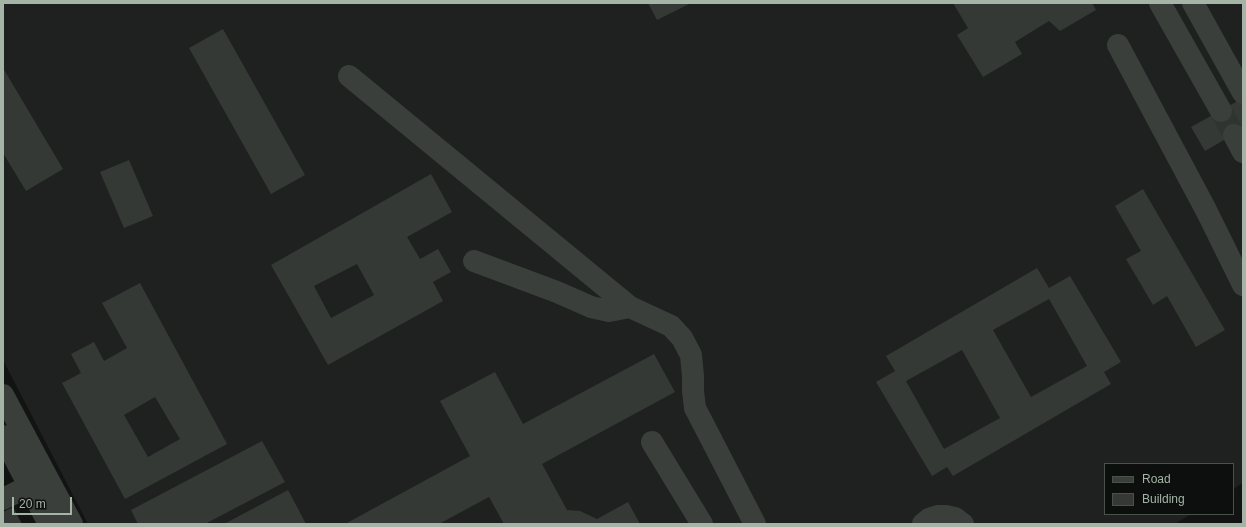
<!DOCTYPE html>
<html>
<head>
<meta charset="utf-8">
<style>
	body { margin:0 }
	#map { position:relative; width:1246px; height:527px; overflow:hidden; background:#121413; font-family:Arial,sans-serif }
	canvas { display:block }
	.frame { position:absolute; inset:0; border:4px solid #a4b4a7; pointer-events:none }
	.legend { position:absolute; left:1104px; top:463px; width:130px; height:52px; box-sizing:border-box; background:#0d0f0e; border:1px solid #49514b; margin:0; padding:5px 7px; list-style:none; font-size:12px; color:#a4b4a7 }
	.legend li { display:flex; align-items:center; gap:8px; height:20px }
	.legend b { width:20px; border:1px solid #49514b }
	.scale { position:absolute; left:12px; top:497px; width:60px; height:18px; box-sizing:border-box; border:2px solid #a4b4a7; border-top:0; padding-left:5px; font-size:12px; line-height:14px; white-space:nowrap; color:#a4b4a7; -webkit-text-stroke:3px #0d0f0e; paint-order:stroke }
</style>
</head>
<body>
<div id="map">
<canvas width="1246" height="527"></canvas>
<div class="frame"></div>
<ul class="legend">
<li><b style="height:5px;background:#3a3f3c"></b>Road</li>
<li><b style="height:11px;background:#343935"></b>Building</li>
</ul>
<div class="scale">20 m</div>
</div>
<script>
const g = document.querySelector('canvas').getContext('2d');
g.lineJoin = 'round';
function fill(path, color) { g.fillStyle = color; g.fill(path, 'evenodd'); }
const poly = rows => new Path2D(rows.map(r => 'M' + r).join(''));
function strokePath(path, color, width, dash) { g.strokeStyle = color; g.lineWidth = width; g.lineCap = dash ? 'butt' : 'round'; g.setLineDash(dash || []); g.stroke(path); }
fill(poly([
	[3,3,1243,3,1243,483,1233,489,1233,464,1105,464,1105,514,1191,514,1175,524,88,524,3,360]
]), '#1e211f');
fill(poly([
	[648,3,691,3,657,20],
	[953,3,1092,3,1096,10,1060,31,1049,21,1015,42,1022,54,983,77,957,35,968,28],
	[223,29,305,175,271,194,189,48],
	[3,68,63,169,26,191,3,153],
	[1243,98,1243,129,1205,151,1191,127],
	[129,160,153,216,124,228,100,172],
	[431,174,452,212,407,237,420,259,438,249,451,272,433,282,443,301,328,365,271,265],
	[357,264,374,295,331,318,314,286],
	[1143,189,1225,330,1196,347,1167,296,1153,305,1126,259,1141,251,1115,206],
	[1037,268,1049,288,1070,276,1121,362,1104,372,1111,384,953,476,947,467,932,476,876,382,895,371,886,356],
	[1049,299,1087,366,1031,397,993,330],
	[962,350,1000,418,944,449,906,381],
	[140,283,227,444,125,499,62,383,81,373,71,354,94,342,104,361,127,348,102,303],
	[155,397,180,439,148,457,124,415],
	[654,354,675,392,542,464,567,510,580,511,597,519,628,502,640,524,504,524,489,497,439,524,345,524,470,456,440,401,495,372,523,424],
	[262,441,285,482,205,524,138,524,131,510],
	[288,490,306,524,224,524],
	[13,507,22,524,3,524,3,512]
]), '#343935');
strokePath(poly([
	[1221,111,1234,135]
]), '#2f3431', 22, [22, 11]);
strokePath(poly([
	[1160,3,1221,111],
	[1193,3,1243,93],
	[1118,45,1206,210,1243,285],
	[349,76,630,307,671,326,682,338,691,355,693,376,693,391,695,408,755,524],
	[1234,135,1243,152],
	[474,261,557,292,591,307,609,311,630,307],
	[3,395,72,524],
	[3,436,49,524],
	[652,442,702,524],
	[3,499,29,486],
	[923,524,929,519,938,516,946,516,955,518,963,524]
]), '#3a3f3c', 22);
</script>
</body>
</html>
